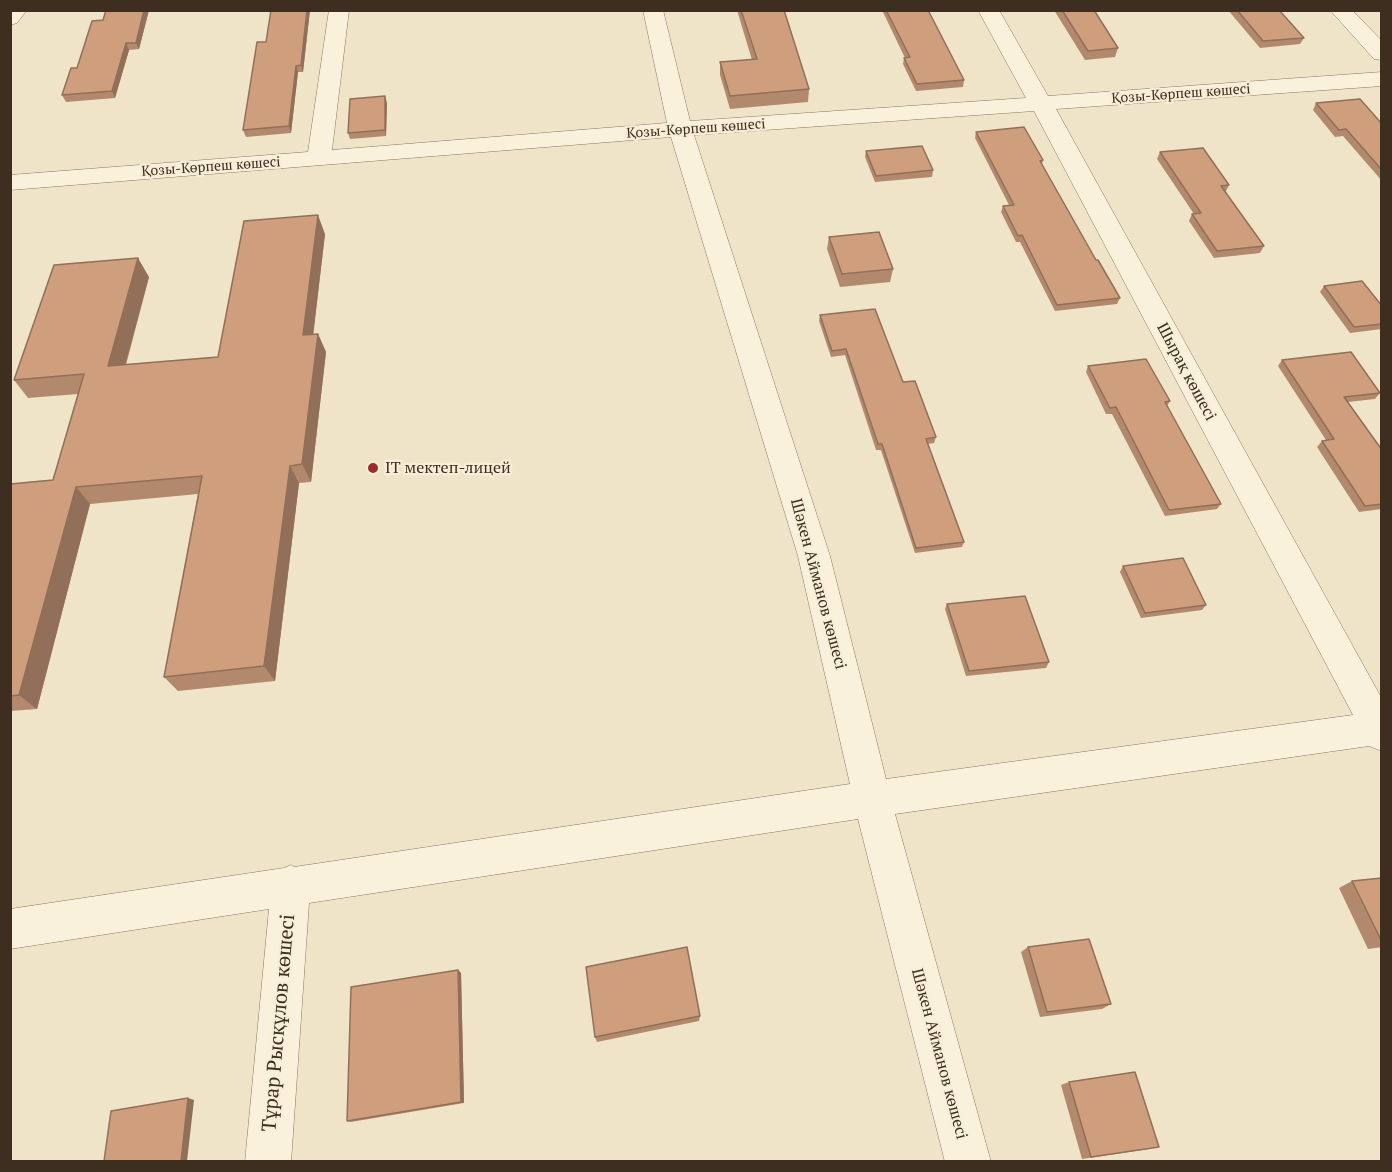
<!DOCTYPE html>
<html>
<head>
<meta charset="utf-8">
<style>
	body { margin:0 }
	#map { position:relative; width:1392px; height:1172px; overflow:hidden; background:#f0e4c8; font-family:"PT Serif",serif }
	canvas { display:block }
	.frame { position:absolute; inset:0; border:12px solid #3d2e20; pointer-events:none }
</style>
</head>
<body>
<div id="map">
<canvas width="1392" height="1172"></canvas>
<div class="frame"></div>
</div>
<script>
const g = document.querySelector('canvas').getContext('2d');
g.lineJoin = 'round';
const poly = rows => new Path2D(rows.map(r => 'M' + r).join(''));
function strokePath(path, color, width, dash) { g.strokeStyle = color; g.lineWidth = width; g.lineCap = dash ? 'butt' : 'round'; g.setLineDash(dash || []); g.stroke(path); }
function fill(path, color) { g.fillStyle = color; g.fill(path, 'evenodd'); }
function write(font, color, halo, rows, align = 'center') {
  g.font = font + ' "PT Serif",serif'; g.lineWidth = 4.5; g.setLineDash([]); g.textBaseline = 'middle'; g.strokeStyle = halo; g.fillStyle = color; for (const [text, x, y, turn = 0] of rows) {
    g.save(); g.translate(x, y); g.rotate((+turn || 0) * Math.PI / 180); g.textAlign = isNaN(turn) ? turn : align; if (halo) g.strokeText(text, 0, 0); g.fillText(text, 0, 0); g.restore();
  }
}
const minor = poly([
	[10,10,27,10,17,23,10,25,10,10],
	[329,10,349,10,332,150,667,123,643,10,663,10,690,121,1026,98,978,10,999,10,1048,96,1382,72,1382,86,1056,109,1382,699,1382,751,1369,746,895,814,991,1162,945,1162,858,819,309,903,291,1162,245,1162,269,909,10,949,10,909,284,868,291,865,294,867,850,784,798,556,671,137,10,190,10,175,308,152,329,10],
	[1034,111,1353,715,886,779,830,556,694,135,1034,111],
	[1330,10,1352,10,1382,41,1382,60,1374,59,1330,10]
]);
strokePath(minor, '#8d765c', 1);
fill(minor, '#faf1dc');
fill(poly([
	[106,10,149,10,139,49,129,50,115,98,66,102,62,95,103,20],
	[310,10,303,72,298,72,291,133,246,137,243,130],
	[737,10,791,10,791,12,784,12,809,89,808,102,730,109,720,75,720,62,752,60],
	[882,10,928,10,964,80,963,87,916,91,903,64,904,58,905,58],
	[1054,10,1094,10,1118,48,1115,57,1085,60],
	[1228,10,1279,10,1304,38,1300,44,1260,48],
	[387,103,386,136,350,139,348,133],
	[1316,103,1382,124,1382,181,1343,136,1335,137,1313,110],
	[976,132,1043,160,1042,164,1096,260,1120,298,1117,304,1055,311,1020,242,1016,242,1001,212,1003,206,1009,205,975,138],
	[866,151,933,170,932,177,875,182,865,157],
	[1160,152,1229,185,1226,191,1225,192,1264,246,1260,253,1214,258,1189,221,1192,214,1194,214,1157,159],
	[325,234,313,334,318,334,326,352,311,482,299,483,275,681,178,691,164,677,198,494,90,504,37,709,10,711,10,484,53,480,78,394,28,398,14,380,149,277,126,365,218,357],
	[829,237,893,269,890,282,840,287,827,249],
	[1324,286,1382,306,1382,329,1350,333,1320,292],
	[820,315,903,382,936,437,934,443,928,444,964,542,962,547,915,553,881,450,876,450,845,355,831,357,819,321],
	[1282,360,1380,393,1375,399,1348,402,1382,450,1382,509,1359,512,1317,447,1322,441,1326,440,1278,366],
	[1088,366,1170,401,1167,406,1221,504,1217,509,1165,516,1112,414,1106,414,1086,372],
	[1123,566,1206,605,1202,610,1141,618,1120,572],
	[947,604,1049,662,1046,668,966,676,945,609],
	[1382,878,1382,947,1368,949,1339,888,1352,881],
	[1028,947,1111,1004,1102,1009,1040,1017,1021,952],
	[458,970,461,973,464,1103,351,1122,347,1121],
	[700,1016,699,1021,597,1042,595,1037],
	[1069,1082,1149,1149,1082,1159,1061,1085]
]), '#b2896c');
fill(poly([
	[144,10,149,10,139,49,136,43],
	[307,10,310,10,303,72,301,65],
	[126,43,129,50,115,98,112,91],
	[296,66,298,72,291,133,289,126],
	[385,96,387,103,386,136,385,130],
	[318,215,325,234,311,354,303,335],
	[138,258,149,277,120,384,108,366],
	[318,334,326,352,311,482,302,464],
	[290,466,299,483,275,681,264,666],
	[76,487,90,504,37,709,19,695],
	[458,970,461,973,464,1103,461,1102],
	[188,1098,194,1100,187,1161,181,1161]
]), '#916f58');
const building = poly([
	[106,10,144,10,136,43,126,43,112,91,62,95,71,68,77,68,92,21,103,20,106,10],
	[271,10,307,10,301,65,296,66,289,126,243,130,257,42,266,42,271,10],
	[741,10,784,10,809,89,730,96,720,62,757,59,741,10],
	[886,10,928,10,964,80,917,84,904,58,910,57,886,10],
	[1062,10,1094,10,1118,48,1088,51,1062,10],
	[1237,10,1279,10,1304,38,1263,41,1237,10],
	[385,96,385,130,348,133,350,99,385,96],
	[1360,99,1382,124,1382,170,1346,129,1339,130,1316,103,1360,99],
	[1024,127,1043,160,1040,161,1096,260,1098,260,1120,298,1057,305,1022,235,1018,236,1003,206,1014,205,976,132,1024,127],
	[922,146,933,170,876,176,866,151,922,146],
	[1203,148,1229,185,1221,186,1264,246,1217,251,1192,214,1201,213,1160,152,1203,148],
	[318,215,303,335,318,334,302,464,290,466,264,666,164,677,202,476,76,487,19,695,10,696,10,484,53,480,84,374,14,380,54,265,138,258,108,366,218,357,244,221,318,215],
	[879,232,893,269,842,274,829,237,879,232],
	[1362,281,1382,306,1382,324,1354,327,1324,286,1362,281],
	[875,309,903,382,915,381,936,437,926,439,964,542,916,548,882,444,878,444,846,349,832,351,820,315,875,309],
	[1351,352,1380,393,1344,397,1382,450,1382,504,1365,506,1322,441,1334,439,1282,360,1351,352],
	[1146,359,1170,401,1165,402,1221,504,1169,510,1116,407,1110,408,1088,366,1146,359],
	[1183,558,1206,605,1145,613,1123,566,1183,558],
	[1025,596,1049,662,969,671,947,604,1025,596],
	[1382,878,1382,942,1352,881,1382,878],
	[1089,939,1111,1004,1047,1012,1028,947,1089,939],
	[687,947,700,1016,595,1037,586,967,687,947],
	[458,970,461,1102,347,1121,351,987,458,970],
	[1135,1072,1159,1147,1091,1157,1069,1082,1135,1072],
	[188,1098,181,1161,104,1161,111,1111,188,1098]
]);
fill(building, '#cf9f7d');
strokePath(building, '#916f58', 1.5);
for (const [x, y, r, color] of [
	[373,468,6,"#9e2a2b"]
]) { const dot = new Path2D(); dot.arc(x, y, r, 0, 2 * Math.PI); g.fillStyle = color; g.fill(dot); strokePath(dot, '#f7eed8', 2); }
write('14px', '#3d2e20', '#f7eed8', [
	["Қозы-Көрпеш көшесі",1181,94,-4],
	["Қозы-Көрпеш көшесі",696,129,-4],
	["Қозы-Көрпеш көшесі",211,167,-4]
]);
write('16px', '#3d2e20', '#f7eed8', [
	["Шырақ көшесі",1186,372,62],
	["Шәкен Айманов көшесі",818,584,75],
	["Шәкен Айманов көшесі",939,1054,75]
]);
write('16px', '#3d2e20', '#f7eed8', [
	["IT мектеп-лицей",385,468]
], 'left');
write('20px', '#3d2e20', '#f7eed8', [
	["Тұрар Рысқұлов көшесі",279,1023,-85]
]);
</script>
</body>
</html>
